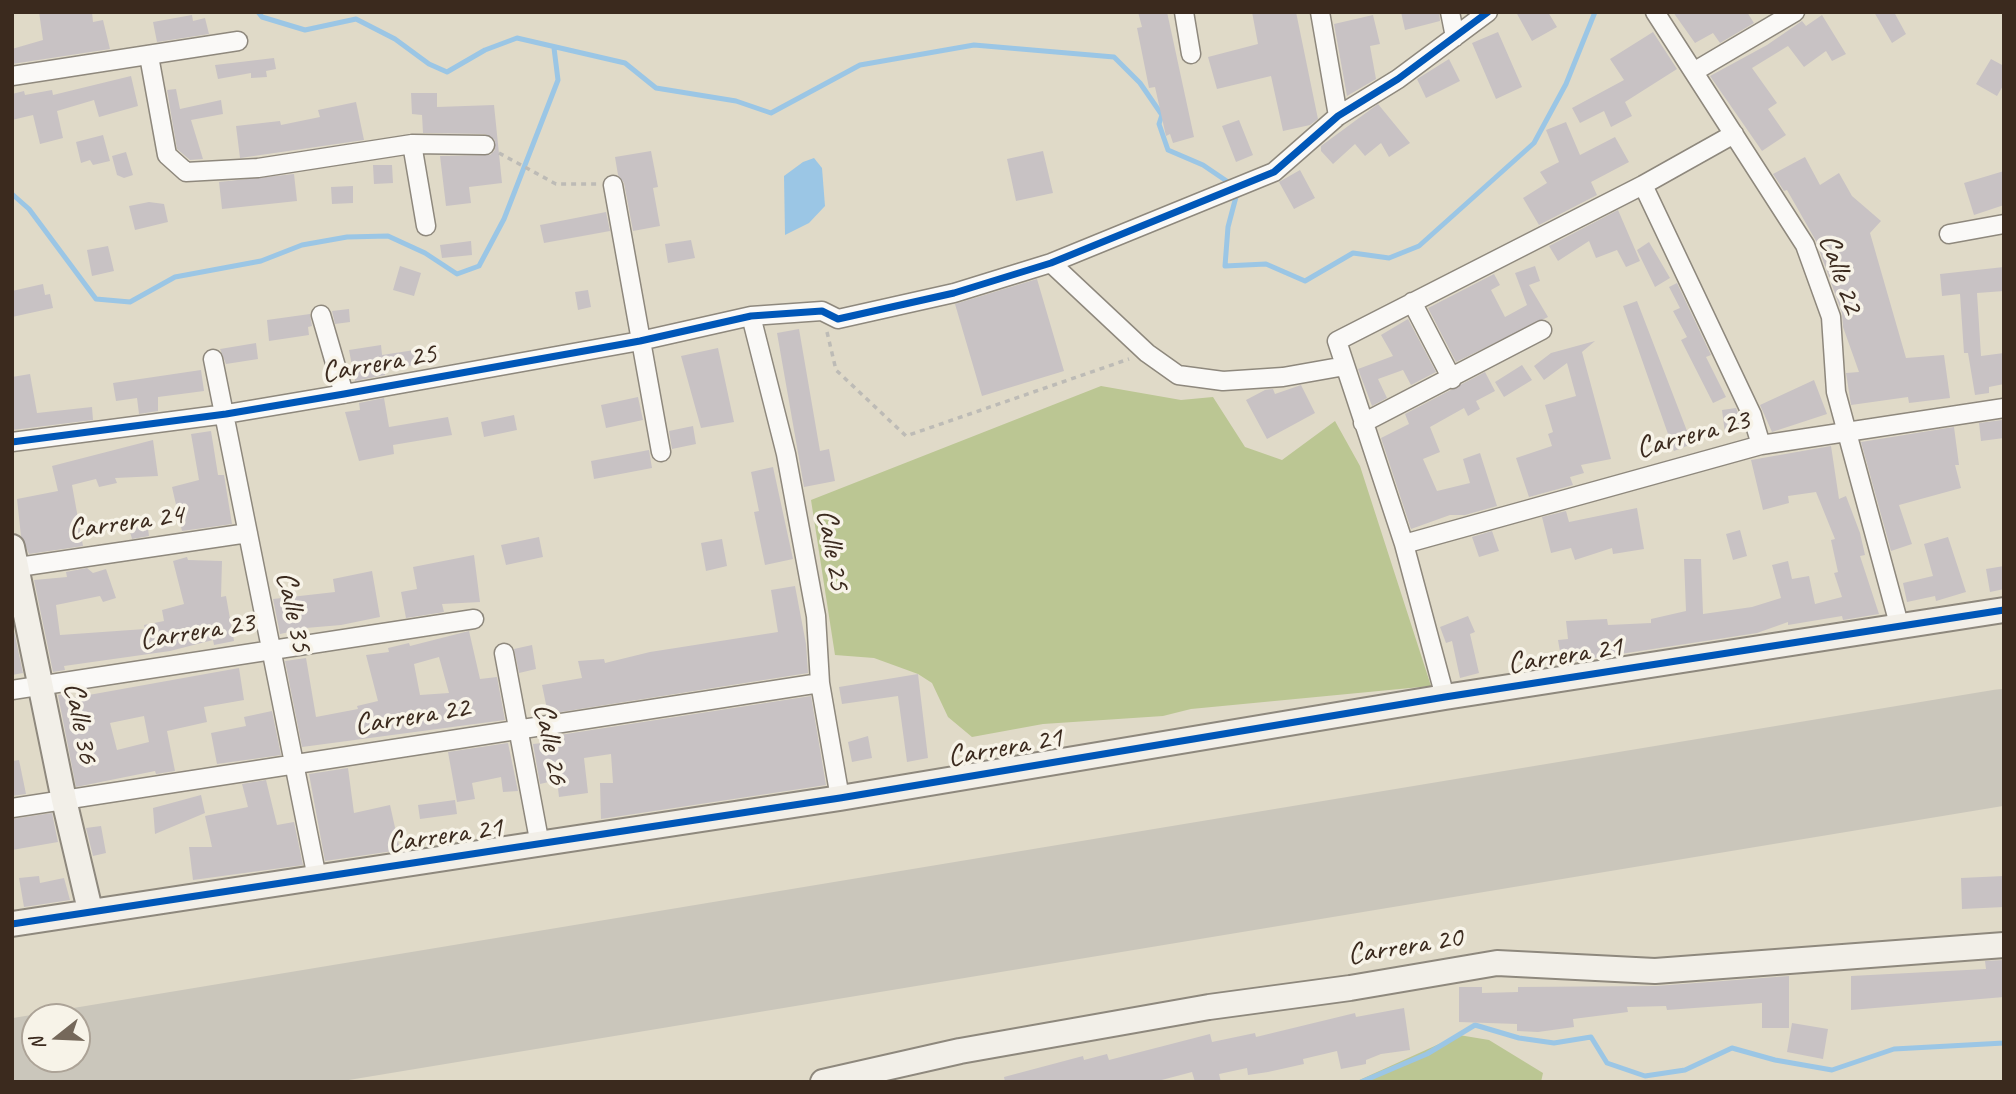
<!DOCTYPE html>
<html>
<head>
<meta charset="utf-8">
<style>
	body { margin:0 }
	#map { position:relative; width:2016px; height:1094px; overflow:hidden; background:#e0dac8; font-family:Caveat,sans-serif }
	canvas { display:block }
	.frame { position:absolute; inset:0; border:14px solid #3b2a1e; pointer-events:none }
	.north { position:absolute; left:21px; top:1003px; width:70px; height:70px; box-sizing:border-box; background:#f7f3e8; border:2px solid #aca397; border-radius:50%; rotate:252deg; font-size:19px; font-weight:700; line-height:28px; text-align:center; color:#3b2a1e }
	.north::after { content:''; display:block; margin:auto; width:24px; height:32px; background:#75685a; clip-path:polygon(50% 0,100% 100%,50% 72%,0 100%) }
</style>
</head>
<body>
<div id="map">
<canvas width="2016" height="1094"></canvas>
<div class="frame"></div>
<div class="north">N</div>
</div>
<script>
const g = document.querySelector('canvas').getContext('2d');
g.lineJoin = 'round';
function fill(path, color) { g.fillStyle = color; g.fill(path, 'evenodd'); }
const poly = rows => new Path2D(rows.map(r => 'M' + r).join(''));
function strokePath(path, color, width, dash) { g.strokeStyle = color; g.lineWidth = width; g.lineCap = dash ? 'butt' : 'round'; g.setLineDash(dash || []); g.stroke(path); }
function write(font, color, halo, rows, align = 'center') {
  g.font = font + ' Caveat,sans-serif'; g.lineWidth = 7; g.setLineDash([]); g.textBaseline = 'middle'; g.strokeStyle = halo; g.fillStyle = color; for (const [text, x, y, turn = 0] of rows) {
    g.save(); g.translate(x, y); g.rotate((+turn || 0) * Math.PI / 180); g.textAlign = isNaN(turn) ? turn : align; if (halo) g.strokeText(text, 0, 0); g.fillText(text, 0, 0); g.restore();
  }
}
fill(poly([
	[1101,386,1181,400,1213,397,1245,447,1282,460,1335,421,1360,466,1431,686,1191,709,1163,716,1043,724,972,737,948,717,932,683,918,674,874,658,835,655,811,500],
	[1459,1035,1489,1040,1543,1073,1541,1082,1355,1082]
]), '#bbc693');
fill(poly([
	[814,158,822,168,825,206,809,223,785,235,784,176,803,162]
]), '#9bc6e5');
strokePath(poly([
	[258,12,262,17,305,30,356,19,395,39,429,64,447,72,485,50,517,38,625,63,656,88,736,101,771,113,860,65,974,45,1114,57,1140,83,1162,115,1159,124,1168,150,1203,165,1231,184],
	[1237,193,1228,227,1225,266,1266,264,1305,281,1353,253,1389,258,1419,246,1534,143,1566,84,1595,12],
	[12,194,29,209,96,299,130,302,175,277,261,261,302,245,347,237,388,236,425,253,457,274,479,266,504,219,558,80,554,48],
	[1361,1082,1427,1054,1475,1025,1519,1038,1554,1043,1591,1037,1607,1063,1645,1076,1685,1070,1732,1048,1775,1060,1832,1070,1894,1049,2004,1043]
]), '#9bc6e5', 5);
strokePath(poly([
	[12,1077,2004,747]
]), '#cac6bb', 116);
fill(poly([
	[39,12,92,12,93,22,103,20,110,49,12,64,12,49,43,40],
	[1138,12,1167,12,1194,137,1173,143,1170,134,1166,136,1155,87,1149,88,1137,28,1142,27],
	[1252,12,1296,12,1318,119,1310,125,1283,131,1271,76,1217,89,1208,57,1258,44],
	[1401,12,1439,12,1440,21,1405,30],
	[1516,12,1548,12,1557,27,1532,41],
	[1673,12,1747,12,1754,23,1720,43,1713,33,1695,43],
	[1874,12,1894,12,1906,34,1892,43],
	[192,15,193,21,205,18,209,34,157,42,153,22],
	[1373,15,1380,44,1370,46,1376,79,1347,96,1334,24],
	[1822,15,1846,54,1832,61,1826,51,1804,67,1788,46,1752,68,1777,103,1768,109,1786,135,1762,151,1710,76,1767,45,1802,21,1806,26],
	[1498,32,1522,87,1496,99,1472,43],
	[1653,32,1677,69,1625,102,1632,116,1611,127,1604,111,1580,123,1572,108,1624,80,1610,59],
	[274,58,276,69,266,71,267,77,251,78,251,73,218,79,215,65],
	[1449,59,1460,81,1426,98,1417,79],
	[1991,59,2004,66,2004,84,1997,96,1976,84],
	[131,76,138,106,99,117,94,100,57,111,63,138,40,144,33,115,12,120,12,94,24,91,25,95,52,90,53,95],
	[176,89,180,109,221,100,223,114,191,120,203,159,190,160,177,149,167,90],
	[411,93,437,93,437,107,494,105,502,183,469,187,471,203,446,206,440,156,490,155,495,150,495,140,485,134,423,133,422,115,412,114],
	[356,102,364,140,240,158,236,126,280,121,281,125,320,117,318,110],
	[1378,104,1410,143,1389,157,1381,143,1365,156,1355,144,1333,164,1321,151,1321,146],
	[1239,120,1253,155,1236,162,1222,126],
	[1566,122,1580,155,1615,137,1629,162,1591,182,1597,195,1539,225,1523,198,1547,183,1540,172,1559,162,1546,130],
	[103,135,110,161,93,165,90,160,81,163,76,142],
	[651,151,658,187,653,188,660,226,633,231,624,183,618,175,615,157],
	[1043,151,1053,193,1016,201,1007,159],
	[126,152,133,175,124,178,117,175,112,156],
	[1805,157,1820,185,1839,173,1852,196,1881,221,1870,233,1906,358,1944,355,1950,398,1909,403,1908,397,1851,405,1846,373,1859,372,1843,327,1842,313,1816,241,1787,190,1784,191,1773,174],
	[373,165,392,165,393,183,374,184],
	[1300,170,1315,198,1294,209,1279,182],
	[2004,171,2004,205,1974,215,1964,183],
	[294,174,297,201,222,209,219,182],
	[353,186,353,203,332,204,331,187],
	[149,202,164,204,168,222,135,230,129,206],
	[1618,210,1640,261,1626,267,1617,250,1596,258,1589,241,1558,261,1549,246],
	[606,212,610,231,544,243,540,225],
	[691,240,695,258,668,263,665,244],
	[471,241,472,255,442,258,440,245],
	[1649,242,1670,278,1655,287,1637,250],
	[108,246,114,271,92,276,87,250],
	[400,266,421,273,414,296,393,290],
	[1535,266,1540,281,1529,285,1548,317,1456,362,1428,308,1494,274,1500,285,1491,290,1505,317,1527,305,1515,273],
	[2004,267,2004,291,1977,293,1981,356,2004,353,2004,384,1989,387,1989,393,1975,395,1968,353,1964,353,1960,294,1942,296,1940,274],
	[1037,279,1064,371,982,396,955,304],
	[1677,283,1711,355,1706,357,1726,397,1713,403,1681,340,1687,337,1673,311,1680,308,1669,287],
	[43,284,45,295,50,294,53,308,12,317,12,291],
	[588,290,591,307,578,310,575,292],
	[1637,301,1692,444,1674,451,1623,306],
	[349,309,350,322,335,324,332,311],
	[310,314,312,326,308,327,309,335,269,341,267,320],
	[1408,319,1436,372,1411,385,1403,370,1378,379,1387,398,1372,406,1358,369,1393,356,1381,335],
	[799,329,820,451,829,449,835,481,804,487,777,333],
	[1595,341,1582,352,1611,459,1581,465,1584,473,1570,477,1573,485,1529,497,1516,458,1552,446,1548,434,1553,432,1545,405,1576,396,1567,363,1544,380,1534,366,1551,353],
	[256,343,258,359,226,364,220,349],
	[381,345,382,355,421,349,422,364,385,369,385,375,355,381,349,350],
	[718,348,734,422,701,428,681,356],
	[1522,365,1532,380,1504,397,1495,382],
	[201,370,204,391,158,397,158,411,139,414,137,398,116,401,113,383],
	[1485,372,1495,391,1476,401,1480,409,1468,416,1464,408,1430,427,1440,452,1423,459,1437,491,1470,483,1463,459,1480,453,1497,506,1465,515,1450,515,1411,529,1381,438,1409,424,1405,414],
	[30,374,37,413,92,407,93,420,12,430,12,377],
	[1814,380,1827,414,1772,432,1760,405],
	[1301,385,1315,413,1267,439,1246,400,1265,390,1273,389,1275,394],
	[638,397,643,420,606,428,601,405],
	[384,398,389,427,448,417,452,435,393,445,394,454,359,461,345,412,360,410,359,403],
	[1736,408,1745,430,1725,433,1722,410],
	[514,415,517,430,484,437,481,422],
	[2002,420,2004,438,1981,441,1979,423],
	[693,426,696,444,672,449,669,431],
	[1954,427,1959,465,1955,465,1961,488,1899,505,1912,544,1891,551,1861,442],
	[211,431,218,475,224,475,232,524,182,531,172,487,199,480,191,434],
	[153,440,158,476,115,478,117,483,99,487,96,479,72,485,83,546,29,554,21,536,17,499,58,491,52,466],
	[1831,446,1839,499,1846,496,1860,533,1865,555,1860,556,1879,614,1843,620,1842,616,1788,625,1788,622,1757,633,1562,663,1558,640,1568,639,1566,621,1607,619,1608,625,1651,623,1651,619,1686,611,1684,559,1701,559,1703,614,1752,607,1781,598,1772,565,1788,561,1792,579,1809,576,1815,604,1842,597,1834,573,1838,572,1831,540,1835,539,1816,492,1788,496,1789,503,1763,510,1751,460],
	[649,450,652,468,594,479,591,461],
	[773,467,793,559,765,565,754,512,759,511,751,472],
	[1637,508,1644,549,1613,554,1612,548,1575,560,1571,548,1551,553,1542,517,1566,511,1569,522],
	[127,521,147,521,149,536,132,539],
	[1740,530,1747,556,1733,560,1726,534],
	[1492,531,1499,551,1479,557,1472,537],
	[539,537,543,557,506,565,501,545],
	[1948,537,1966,592,1936,601,1935,596,1907,602,1903,583,1933,576,1924,544],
	[722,539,727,566,706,571,701,543],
	[474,555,480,602,442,604,444,612,406,618,401,592,417,589,413,567],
	[187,557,188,560,222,561,221,597,226,596,234,641,214,645,213,640,170,651,64,666,65,670,53,672,34,580,67,577,66,572,87,568,93,573,106,569,116,598,103,602,100,596,56,605,60,635,145,629,144,625,164,621,162,610,184,604,173,561],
	[2004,566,2004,589,1990,592,1986,569],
	[372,571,380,617,341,625,294,629,294,631,280,634,273,599,335,592,333,579],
	[795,586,806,644,808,673,548,714,542,685,582,678,578,661,604,659,605,663,650,652,778,632,771,590],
	[1468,616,1475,632,1470,634,1479,673,1460,678,1452,641,1446,643,1440,627],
	[14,631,23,673,12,675,12,632],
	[469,631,480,679,497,677,505,720,302,747,285,661,306,658,316,717,358,709,357,706,378,701,366,655,389,652,388,648,409,643,410,646],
	[439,657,449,693,420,695,414,664],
	[532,645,536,669,519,673,514,649],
	[239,668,244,700,204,707,207,722,167,731,175,771,156,774,155,771,76,787,58,695,71,693,72,698],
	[144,716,149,742,117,750,110,723],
	[918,674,928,758,907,762,898,696,842,704,839,687],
	[811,696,826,785,601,819,600,783,613,783,611,754,584,758,588,793,559,797,557,780,540,784,533,744,552,742,553,736],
	[272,711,281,755,217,764,211,733,246,726,244,717],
	[868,736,872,758,852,762,848,742],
	[508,743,518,791,503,792,501,777,472,783,475,799,457,802,448,752],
	[19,760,26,794,12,796,12,761],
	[348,768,354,813,390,805,400,850,325,861,309,774],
	[266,780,277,825,294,822,303,865,193,880,189,847,212,847,205,816,248,807,242,784],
	[201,795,205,813,155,834,153,808],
	[455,800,457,814,420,819,418,805],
	[52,813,58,842,12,850,12,819],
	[101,826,106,853,93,856,86,828],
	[39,876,40,883,64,878,70,900,24,907,19,878],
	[2004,876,2004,907,1962,909,1961,878],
	[2004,960,2004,997,1851,1010,1851,976,1986,969,1985,961],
	[1789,976,1789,1028,1762,1028,1762,1003,1667,1010,1666,1006,1627,1007,1628,1012,1573,1019,1574,1027,1538,1032,1517,1031,1517,1024,1459,1022,1459,987,1482,987,1482,993,1518,992,1518,987,1656,986],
	[1404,1008,1410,1050,1381,1054,1366,1060,1366,1064,1341,1069,1337,1051,1303,1059,1304,1064,1268,1072,1248,1075,1247,1068,1219,1074,1221,1082,1195,1082,1192,1072,1154,1082,1005,1082,1004,1077,1083,1056,1084,1060,1107,1054,1109,1060,1210,1034,1212,1042,1255,1033,1256,1037,1355,1013,1356,1017],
	[1792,1023,1828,1029,1823,1059,1787,1052]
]), '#c8c2c4');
const street = poly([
	[1184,12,1191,54],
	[1320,12,1338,116],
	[1450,12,1455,37],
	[1655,12,1805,245,1831,317,1836,392,1900,628],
	[149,56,167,155,186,172,258,168,412,144,485,145],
	[1695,71,1795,12],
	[12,76,238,41],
	[412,144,426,226],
	[613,185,661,452],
	[1643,185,1752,415,1761,445],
	[1949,234,2004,224],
	[1051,263,1147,353,1178,375,1223,381,1283,377,1345,366],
	[1412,302,1452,379],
	[321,315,344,394],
	[751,316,786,454,816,616,820,683,840,798],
	[213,359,317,878],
	[1363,423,1542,330],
	[12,442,226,414,344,394,640,341,751,316,822,311,838,319,954,293,1051,263,1274,172,1338,116,1398,79,1488,12],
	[1404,544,1761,445,2004,408],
	[12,568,248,533],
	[504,653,540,845],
	[12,690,474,619],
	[1445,697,1404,544,1337,341,1643,185,1734,134],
	[12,808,820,683]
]);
const secondary = poly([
	[12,547,64,800,90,910],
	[12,924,840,798,1445,697,2004,610],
	[823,1082,960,1051,1209,1007,1350,988,1497,963,1655,971,2004,945]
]);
strokePath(street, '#8e887d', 21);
strokePath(secondary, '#8e887d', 28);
strokePath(poly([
	[499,153,556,184,599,184],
	[827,332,836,370,906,436,1129,359]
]), '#bdbbb6', 3.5, [5, 5]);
strokePath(street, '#faf9f7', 18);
strokePath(secondary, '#f2efe8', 24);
strokePath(poly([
	[12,442,226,414,344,394,640,341,751,316,822,311,838,319,954,293,1051,263,1274,172,1338,116,1398,79,1488,12],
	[12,924,840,798,1445,697,2004,610]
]), '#0057b8', 7);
write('30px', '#3b2a1e', '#f7f3e8', [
	["Calle 22",1840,274,71],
	["Carrera 25",379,364,-10],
	["Carrera 23",1693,435,-15],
	["Carrera 24",126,523,-8],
	["Calle 25",832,550,80],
	["Calle 35",293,612,78],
	["Carrera 23",197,632,-9],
	["Carrera 21",1565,656,-9],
	["Carrera 22",412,717,-9],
	["Calle 36",80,723,79],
	["Calle 26",550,744,79],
	["Carrera 21",1005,748,-10],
	["Carrera 21",445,836,-8],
	["Carrera 20",1405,947,-9]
]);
</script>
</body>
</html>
